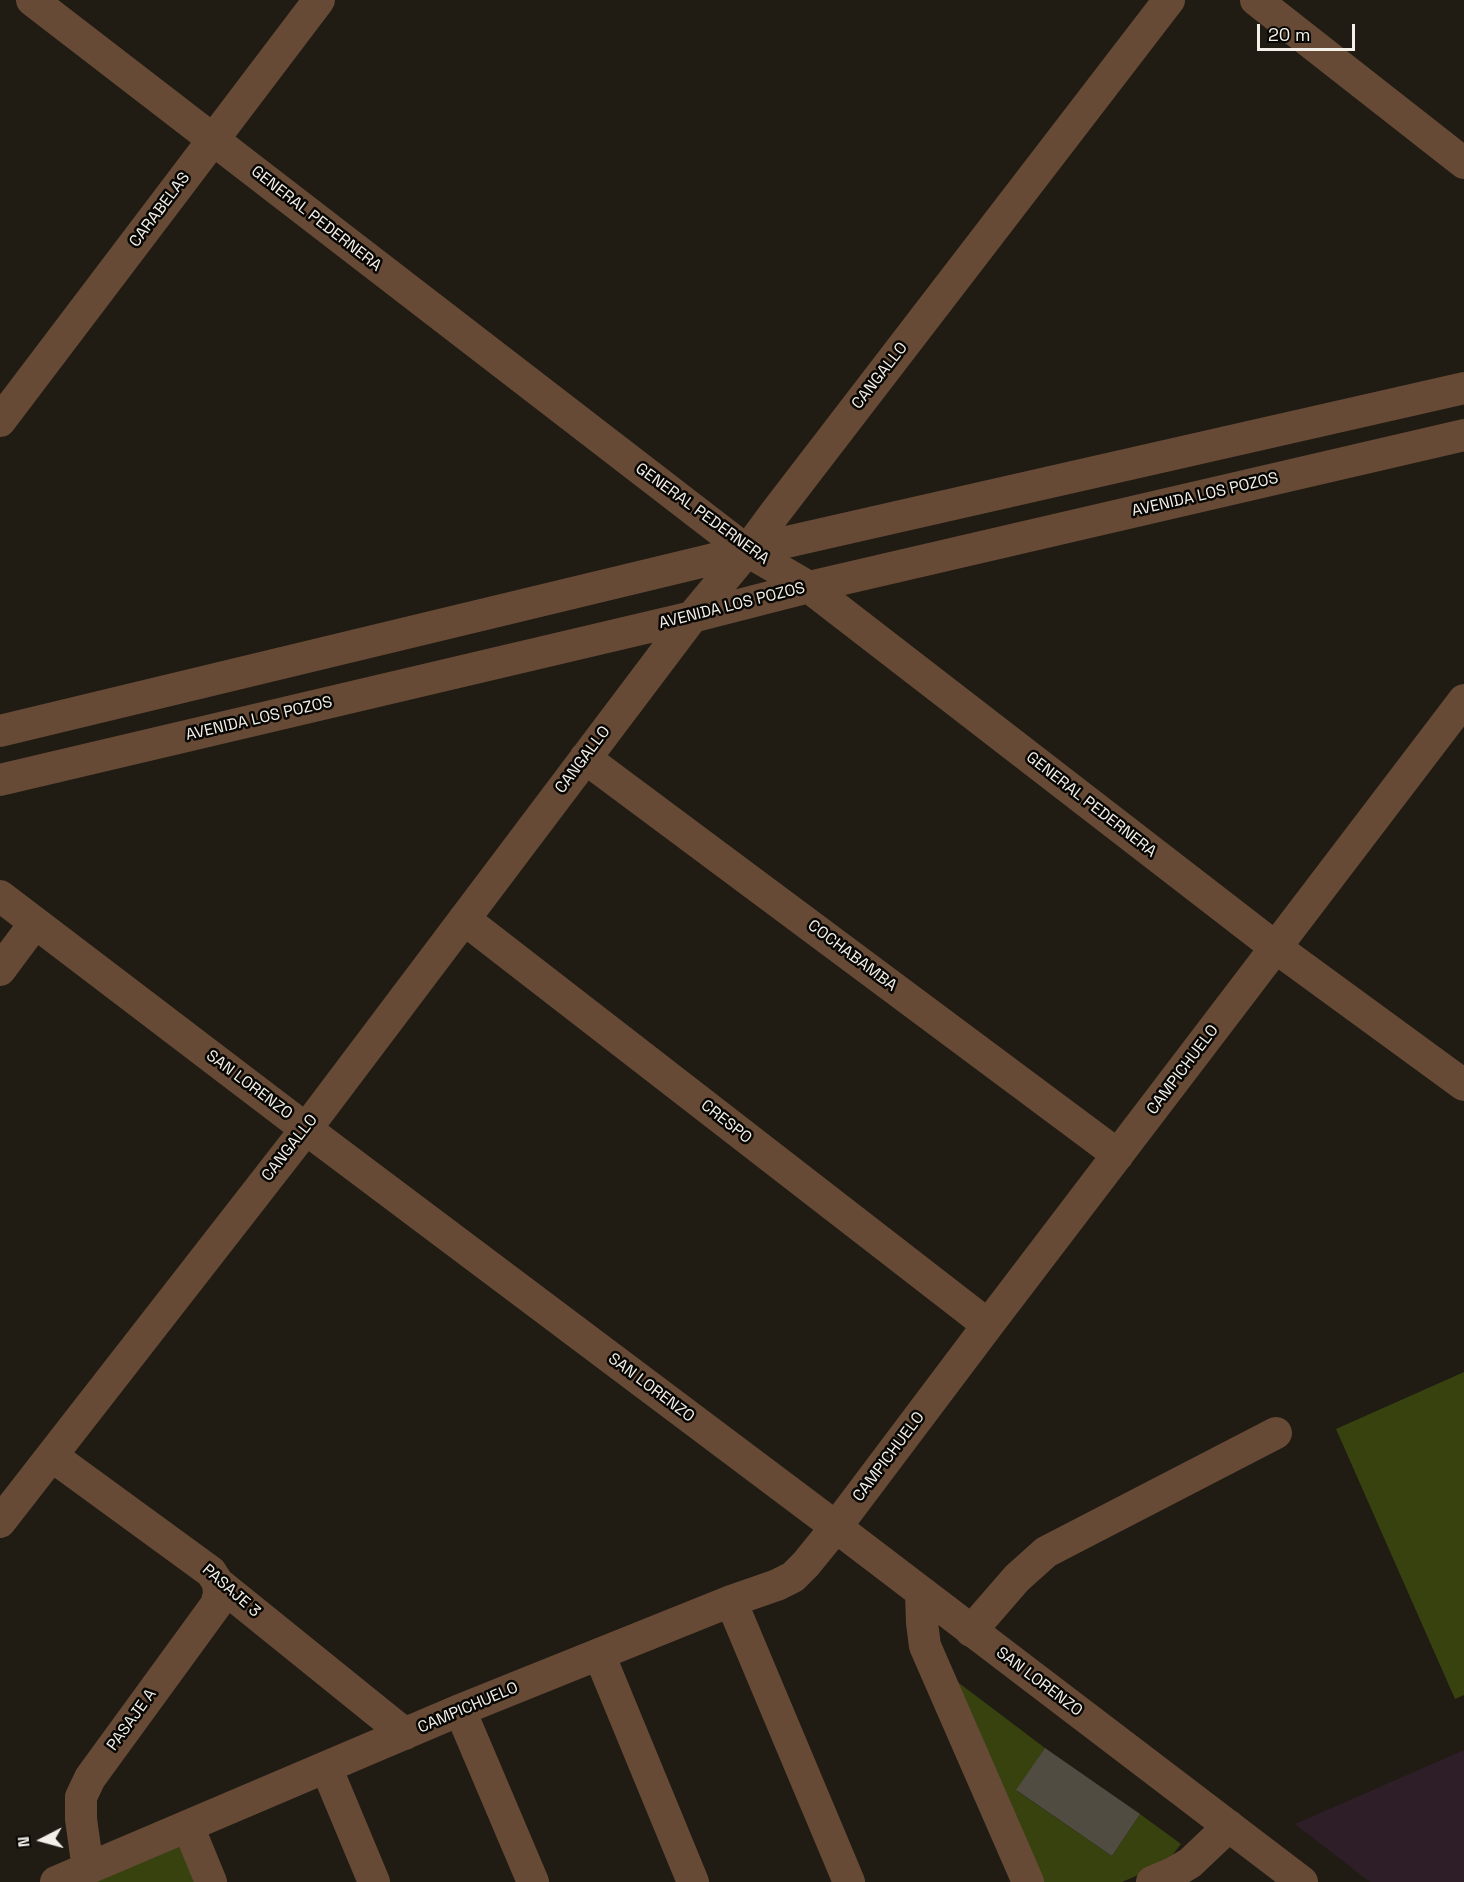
<!DOCTYPE html>
<html>
<head>
<meta charset="utf-8">
<style>
	body { margin:0 }
	#map { position:relative; width:1464px; height:1882px; overflow:hidden; background:#201c14; font-family:"Space Grotesk",sans-serif }
	canvas { display:block }
	.north { position:absolute; left:12px; top:1810px; width:60px; height:60px; -webkit-text-stroke:4px #080704; paint-order:stroke; rotate:264deg; font-size:16px; font-weight:700; line-height:24px; text-align:center; color:#f3f0ea }
	.north::after { content:''; display:block; margin:auto; width:21px; height:27px; background:#f3f0ea; clip-path:polygon(50% 0,100% 100%,50% 72%,0 100%) }
	.scale { position:absolute; left:1257px; top:24px; width:98px; height:27px; box-sizing:border-box; border:3px solid #f3f0ea; border-top:0; padding-left:8px; font-size:18px; line-height:21px; white-space:nowrap; color:#f3f0ea; -webkit-text-stroke:4px #080704; paint-order:stroke }
</style>
</head>
<body>
<div id="map">
<canvas width="1464" height="1882"></canvas>
<div class="north">N</div>
<div class="scale">20 m</div>
</div>
<script>
const g = document.querySelector('canvas').getContext('2d');
g.lineJoin = 'round';
function fill(path, color) { g.fillStyle = color; g.fill(path, 'evenodd'); }
const poly = rows => new Path2D(rows.map(r => 'M' + r).join(''));
function strokePath(path, color, width, dash) { g.strokeStyle = color; g.lineWidth = width; g.lineCap = dash ? 'butt' : 'round'; g.setLineDash(dash || []); g.stroke(path); }
function write(font, color, halo, rows, align = 'center') {
  g.font = font + ' "Space Grotesk",sans-serif'; g.lineWidth = 5; g.setLineDash([]); g.textBaseline = 'middle'; g.strokeStyle = halo; g.fillStyle = color; for (const [text, x, y, turn = 0] of rows) {
    g.save(); g.translate(x, y); g.rotate((+turn || 0) * Math.PI / 180); g.textAlign = isNaN(turn) ? turn : align; if (halo) g.strokeText(text, 0, 0); g.fillText(text, 0, 0); g.restore();
  }
}
fill(poly([
	[1464,1750,1464,1882,1370,1882,1295,1824]
]), '#2e1e27');
fill(poly([
	[1464,1372,1464,1695,1455,1699,1336,1429],
	[951,1677,1045,1748,1017,1791,1112,1856,1140,1814,1181,1844,1166,1863,1122,1882,1039,1882],
	[182,1844,196,1882,96,1882]
]), '#37420f');
fill(poly([
	[1045,1748,1140,1814,1112,1856,1016,1790]
]), '#504c42');
strokePath(poly([
	[32,0,747,551,809,587,1275,947,1464,1085],
	[1256,0,1464,163],
	[0,421,319,0],
	[0,731,747,551,1464,388],
	[585,758,1118,1155],
	[0,780,692,617,809,587,1464,435],
	[0,896,306,1129,836,1527,1302,1882],
	[464,919,988,1325],
	[0,970,35,923],
	[52,1456,211,1572,218,1583,405,1734],
	[0,1522,306,1129,692,617,747,551,775,513,1169,0],
	[921,1592,922,1623,925,1646,1028,1882],
	[731,1601,849,1882],
	[971,1631,1017,1578,1046,1552,1276,1433],
	[599,1654,693,1882],
	[460,1710,533,1882],
	[326,1767,374,1882],
	[188,1826,211,1882],
	[88,1869,81,1819,81,1797,90,1778,216,1605,219,1594,218,1583],
	[56,1882,460,1710,731,1601,777,1585,793,1577,806,1564,836,1527,988,1325,1464,700],
	[1152,1882,1173,1873,1190,1863,1229,1826]
]), '#674a35', 32);
write('16px', '#f3f0ea', '#080704', [
	["CARABELAS",160,210,-53],
	["GENERAL PEDERNERA",316,219,38],
	["CANGALLO",880,376,-52],
	["AVENIDA LOS POZOS",1205,495,-13],
	["GENERAL PEDERNERA",702,514,36],
	["AVENIDA LOS POZOS",732,606,-14],
	["AVENIDA LOS POZOS",259,719,-13],
	["CANGALLO",583,760,-53],
	["GENERAL PEDERNERA",1091,805,38],
	["COCHABAMBA",852,956,37],
	["CAMPICHUELO",1183,1070,-53],
	["SAN LORENZO",249,1085,37],
	["CRESPO",726,1122,38],
	["CANGALLO",290,1148,-52],
	["SAN LORENZO",651,1388,37],
	["CAMPICHUELO",889,1457,-53],
	["PASAJE 3",231,1591,41],
	["SAN LORENZO",1039,1682,37],
	["CAMPICHUELO",468,1708,-23],
	["PASAJE A",132,1720,-54]
]);
</script>
</body>
</html>
